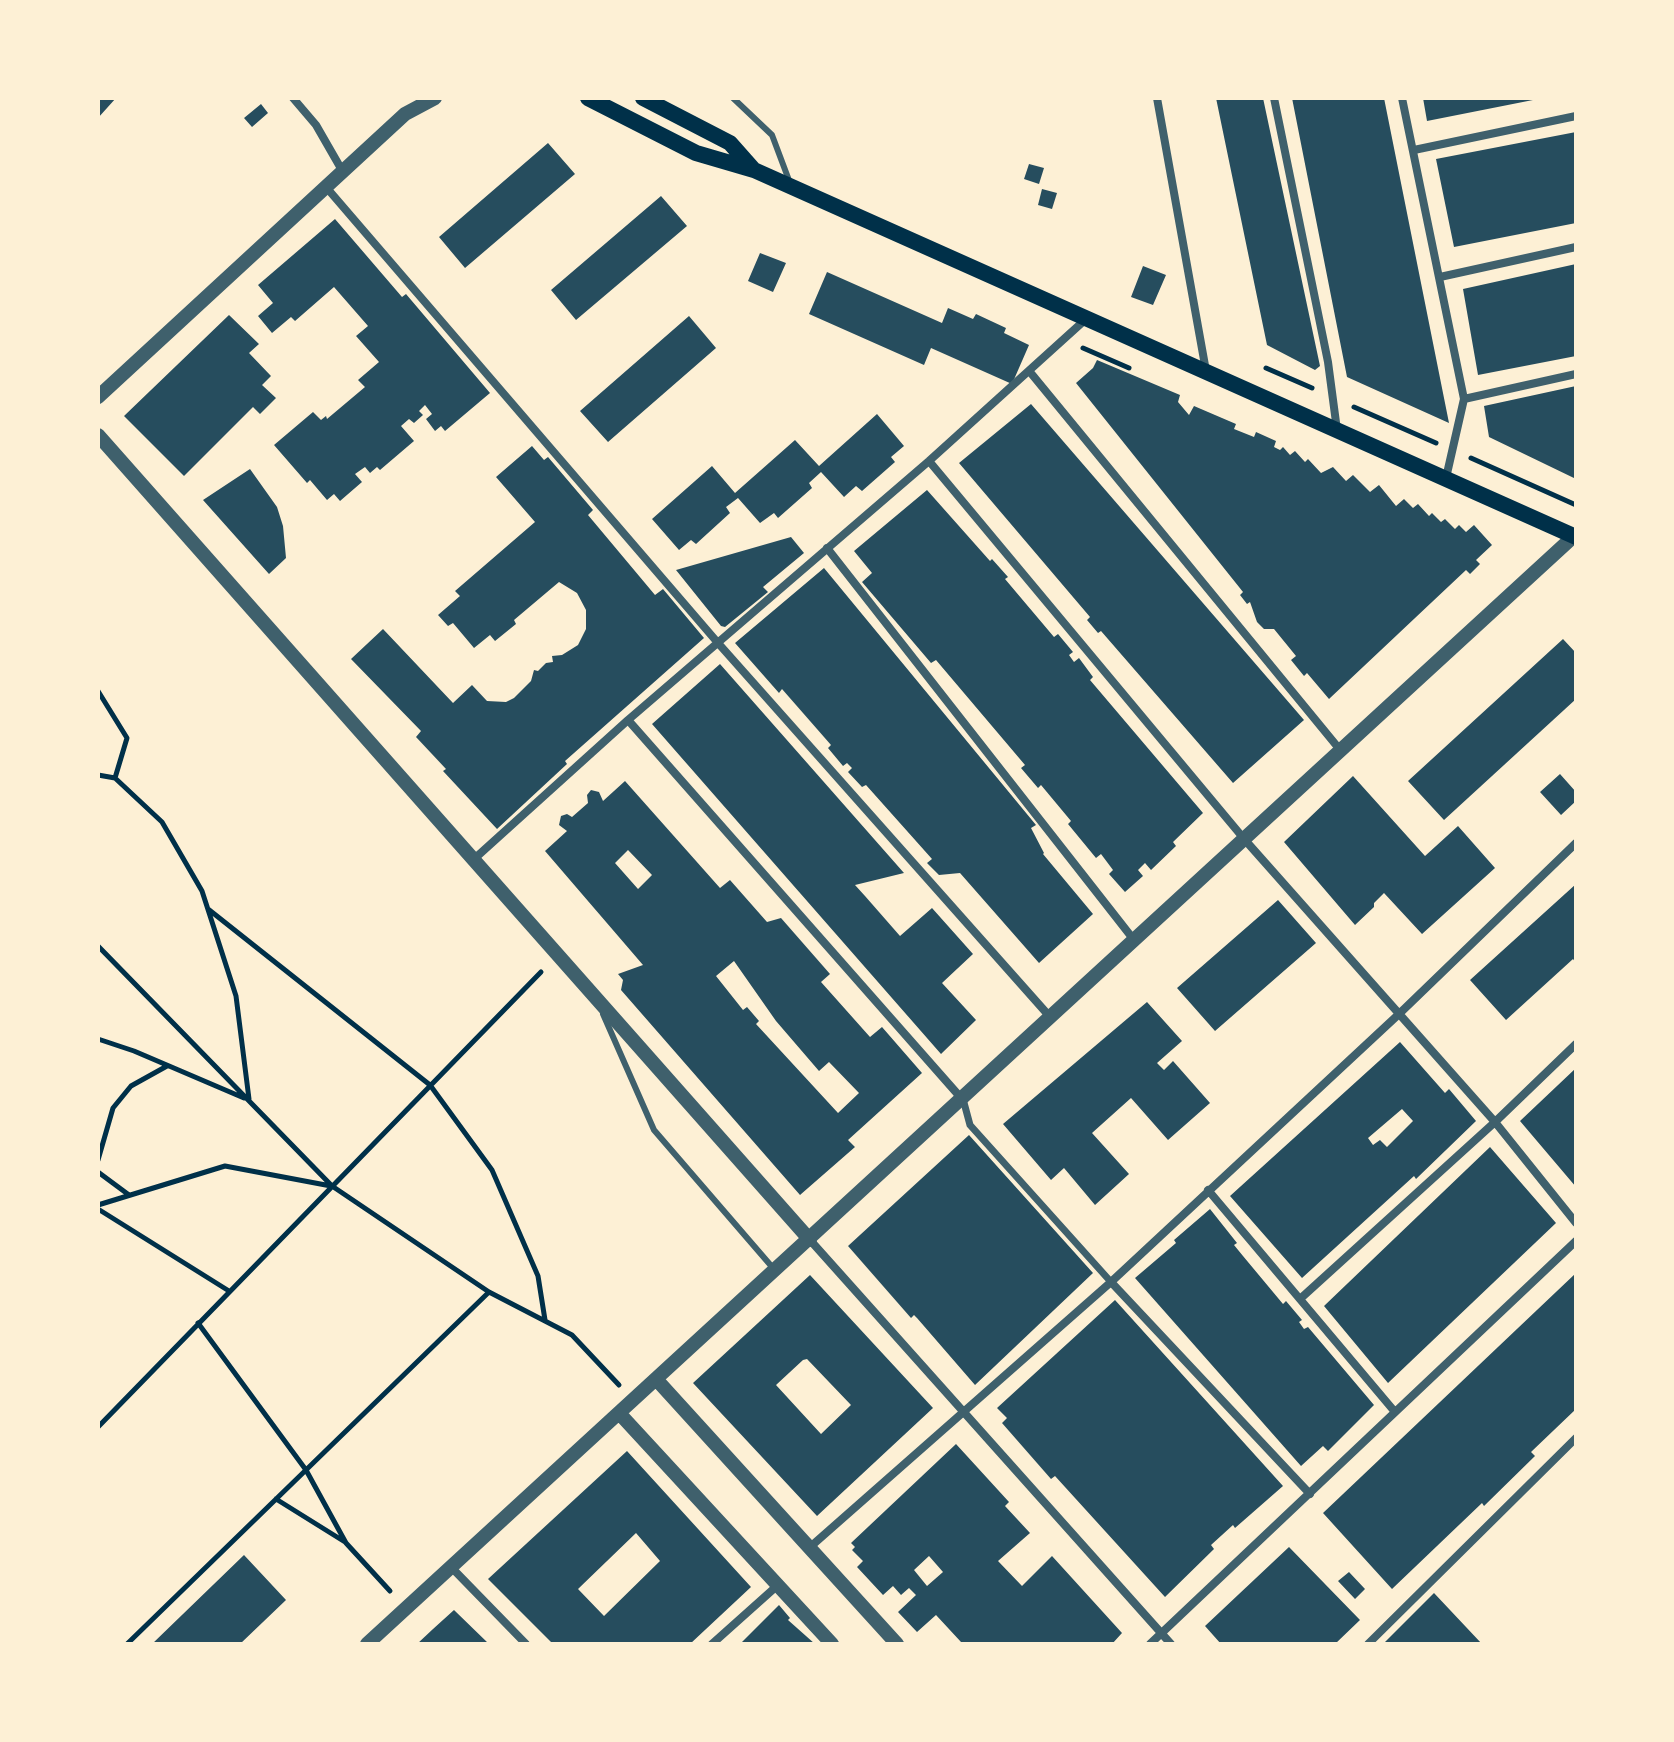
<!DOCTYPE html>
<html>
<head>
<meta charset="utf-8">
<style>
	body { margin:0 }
	#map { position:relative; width:1674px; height:1742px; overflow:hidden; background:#fdf0d5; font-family:Barlow,sans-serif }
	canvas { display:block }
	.frame { position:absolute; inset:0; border:100px solid #fdf0d5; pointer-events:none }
</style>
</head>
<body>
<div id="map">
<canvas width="1674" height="1742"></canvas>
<div class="frame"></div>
</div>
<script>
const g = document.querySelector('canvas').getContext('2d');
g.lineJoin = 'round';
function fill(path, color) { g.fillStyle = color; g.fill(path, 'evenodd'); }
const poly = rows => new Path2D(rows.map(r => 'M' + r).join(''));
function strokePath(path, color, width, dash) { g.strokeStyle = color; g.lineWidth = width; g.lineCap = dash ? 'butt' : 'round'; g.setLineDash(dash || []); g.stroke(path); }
fill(poly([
	[98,98,116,98,98,118],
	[1216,98,1263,98,1320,366,1315,370,1267,345],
	[1292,98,1384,98,1449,423,1347,377],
	[1423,98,1538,98,1538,99,1427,121],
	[261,104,268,113,252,127,244,118],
	[1576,132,1576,223,1454,247,1436,159],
	[548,143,575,174,465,268,439,237],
	[1029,164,1044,168,1039,184,1024,179],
	[1042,189,1057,193,1052,209,1038,205],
	[661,196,687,226,576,320,551,290],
	[335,219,402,297,406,294,490,393,445,431,441,426,435,431,426,419,432,414,425,405,419,411,423,415,414,423,409,419,401,426,414,441,380,470,377,467,370,473,365,467,355,474,362,482,340,501,334,494,327,500,310,480,307,483,274,445,313,412,321,420,326,416,327,419,365,387,358,380,379,362,356,336,368,326,334,287,295,321,291,317,272,333,258,316,273,303,258,285],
	[760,253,786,263,773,292,748,281],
	[1576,264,1576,356,1478,375,1463,289],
	[1143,266,1166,275,1153,305,1131,297],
	[827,272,942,323,948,308,973,319,976,314,1006,328,1004,333,1029,345,1012,384,931,348,924,365,809,314],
	[229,315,259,344,249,353,271,376,262,385,276,398,260,414,253,407,184,476,124,416],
	[689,316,716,348,608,442,580,411],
	[1097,360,1180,395,1178,402,1189,415,1194,406,1236,424,1234,429,1254,437,1256,432,1276,441,1274,447,1280,450,1283,447,1290,455,1295,451,1305,462,1308,459,1321,473,1333,467,1346,481,1353,475,1370,492,1379,485,1396,506,1404,499,1413,508,1418,504,1429,516,1432,513,1441,522,1445,519,1455,529,1459,525,1466,532,1474,525,1492,545,1476,560,1480,564,1470,574,1466,570,1329,699,1307,673,1304,676,1291,660,1296,656,1274,629,1264,629,1257,622,1250,602,1247,604,1240,595,1243,592,1076,383,1093,368],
	[1576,386,1576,479,1489,437,1484,406],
	[1031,404,1304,720,1233,783,1101,631,1098,633,1087,620,1090,617,959,463],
	[877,414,904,446,891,457,895,462,862,491,856,486,844,497,821,472,809,483,812,488,778,518,774,513,760,523,738,498,726,507,730,513,696,544,691,540,679,550,652,519,712,466,735,493,795,440,819,466],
	[532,446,544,460,548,457,593,510,588,515,655,595,663,589,704,638,565,761,567,764,497,829,443,771,446,769,416,737,421,731,351,659,383,629,453,703,472,685,487,701,506,702,514,698,531,681,534,670,538,671,546,663,553,662,552,656,562,655,578,645,586,629,586,610,577,593,559,582,514,620,516,624,495,641,490,635,474,648,453,623,448,626,438,615,460,596,455,591,535,522,496,477],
	[250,469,277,507,283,526,286,558,269,574,203,500],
	[927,490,990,561,992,559,1008,577,1005,579,1054,637,1058,634,1073,652,1069,655,1074,662,1079,658,1093,677,1090,680,1203,813,1173,842,1176,846,1151,870,1145,863,1138,870,1143,876,1125,892,1109,874,1113,870,1101,854,1096,858,1068,824,1071,821,1041,785,1038,788,1021,768,1025,765,936,660,931,663,862,582,872,573,854,551],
	[791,537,804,553,763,587,768,592,725,627,721,626,676,570],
	[824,568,1036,825,1031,828,1044,853,1043,854,1093,914,1039,963,960,873,939,875,927,863,932,859,866,785,862,787,848,772,852,768,847,763,843,766,828,748,831,745,782,689,779,693,735,643],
	[1563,639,1576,653,1576,699,1444,820,1408,781],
	[720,664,904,873,855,885,865,896,900,936,932,908,973,954,942,983,976,1020,941,1054,652,724],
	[1560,774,1576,792,1576,801,1561,815,1540,792],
	[1353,776,1425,856,1458,826,1495,868,1422,934,1384,893,1374,903,1374,907,1355,925,1284,842],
	[625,781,720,888,730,880,767,922,781,918,830,974,821,982,870,1037,882,1027,922,1073,848,1140,855,1147,800,1195,621,990,623,980,618,974,643,965,545,851,567,831,559,825,561,816,567,814,572,817,588,803,587,795,591,790,599,792,603,801],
	[628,850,652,875,638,889,615,863],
	[734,961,776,1021,819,1071,829,1062,859,1093,838,1113,756,1024,759,1021,747,1007,743,1010,716,976],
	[1576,884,1576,963,1573,959,1506,1020,1470,980],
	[1278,900,1316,943,1215,1031,1177,988],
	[1147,1002,1182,1041,1157,1063,1164,1070,1173,1061,1210,1103,1168,1140,1131,1098,1092,1133,1129,1174,1095,1205,1064,1168,1051,1180,1003,1124],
	[1400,1042,1445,1093,1449,1089,1476,1121,1416,1179,1414,1176,1302,1278,1230,1196],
	[1402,1109,1413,1121,1387,1147,1380,1140,1373,1145,1368,1138],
	[1576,1068,1576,1187,1520,1121],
	[969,1135,1093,1273,975,1385,917,1318,914,1315,911,1318,848,1246],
	[1490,1147,1556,1223,1388,1383,1324,1306],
	[1210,1209,1237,1243,1234,1245,1243,1256,1283,1304,1286,1301,1302,1320,1299,1322,1304,1329,1308,1327,1374,1405,1328,1451,1323,1446,1301,1466,1135,1278,1176,1243,1174,1240],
	[1576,1273,1576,1409,1531,1452,1535,1456,1484,1506,1482,1503,1392,1589,1323,1513],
	[810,1275,933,1408,817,1516,693,1383],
	[807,1359,851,1405,821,1434,776,1385,803,1360],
	[1115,1300,1283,1486,1235,1528,1233,1525,1211,1545,1214,1549,1165,1597,1055,1476,1051,1479,1002,1423,1007,1418,997,1408],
	[956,1444,1009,1502,1005,1506,1030,1533,998,1561,1022,1586,1052,1556,1122,1633,1112,1644,959,1644,961,1642,936,1615,917,1632,898,1612,916,1595,909,1588,901,1595,893,1586,883,1595,857,1567,863,1561,852,1550,855,1547,851,1543],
	[929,1556,943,1572,927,1586,914,1570],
	[627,1451,751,1587,690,1644,553,1644,488,1579],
	[636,1533,660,1561,604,1616,578,1589],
	[1289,1547,1360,1620,1335,1644,1221,1644,1205,1626],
	[244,1555,286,1600,240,1644,152,1644],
	[1349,1572,1365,1589,1355,1599,1338,1581],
	[1434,1593,1482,1644,1383,1644],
	[779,1605,790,1618,788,1620,815,1644,740,1644],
	[454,1610,489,1644,417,1644,433,1629]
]), '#264d5e');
strokePath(poly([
	[1083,348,1129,368],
	[1266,368,1312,388],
	[1354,407,1436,443],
	[1471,458,1576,505],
	[98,691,127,738,115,778],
	[98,775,115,778,162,822,202,891,236,996,249,1099],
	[208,909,430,1085,492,1170,538,1276,545,1320],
	[98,946,332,1186,489,1292,572,1335,619,1385],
	[98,1039,134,1051,244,1098],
	[98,1160,113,1108,131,1086,167,1066],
	[98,1172,129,1195],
	[98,1205,225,1166,331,1186],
	[98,1209,229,1291],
	[198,1323,306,1470,346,1543,390,1591],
	[98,1427,541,972],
	[276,1499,345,1542],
	[127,1644,489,1292]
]), '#003049', 5);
strokePath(poly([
	[733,98,772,135,790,183],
	[603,1014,654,1130,773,1268]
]), '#3f606c', 6);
strokePath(poly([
	[963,1099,970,1125,1111,1282]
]), '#3f606c', 7);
strokePath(poly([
	[293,98,316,125,343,172],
	[1157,98,1206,371],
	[1274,98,1328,362,1337,430],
	[1402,98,1464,399,1446,478],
	[1414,150,1576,116],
	[326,187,718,643,1051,1018],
	[1440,277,1576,247],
	[1030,372,1341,751],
	[1464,399,1576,374],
	[929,461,1245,840,1495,1122,1576,1223],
	[827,548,1134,940],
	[628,720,962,1099],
	[473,860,628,720,929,461,1086,319],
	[1208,1190,1395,1412],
	[810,1240,1171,1644],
	[1111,1282,1310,1494],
	[1300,1299,1495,1122,1576,1044],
	[809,1548,1111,1282,1399,1014,1576,843],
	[451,1567,526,1644],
	[712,1644,778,1585],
	[1150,1644,1576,1241],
	[1368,1644,1576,1438]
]), '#3f606c', 8);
strokePath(poly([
	[98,397,405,114,435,98],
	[98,435,810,1240],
	[656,1379,897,1644],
	[619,1413,832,1644],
	[367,1644,1574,536]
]), '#3f606c', 14);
strokePath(poly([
	[588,98,696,153,754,170,1576,537],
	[643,98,730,143,753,169]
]), '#003049', 16);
</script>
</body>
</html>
